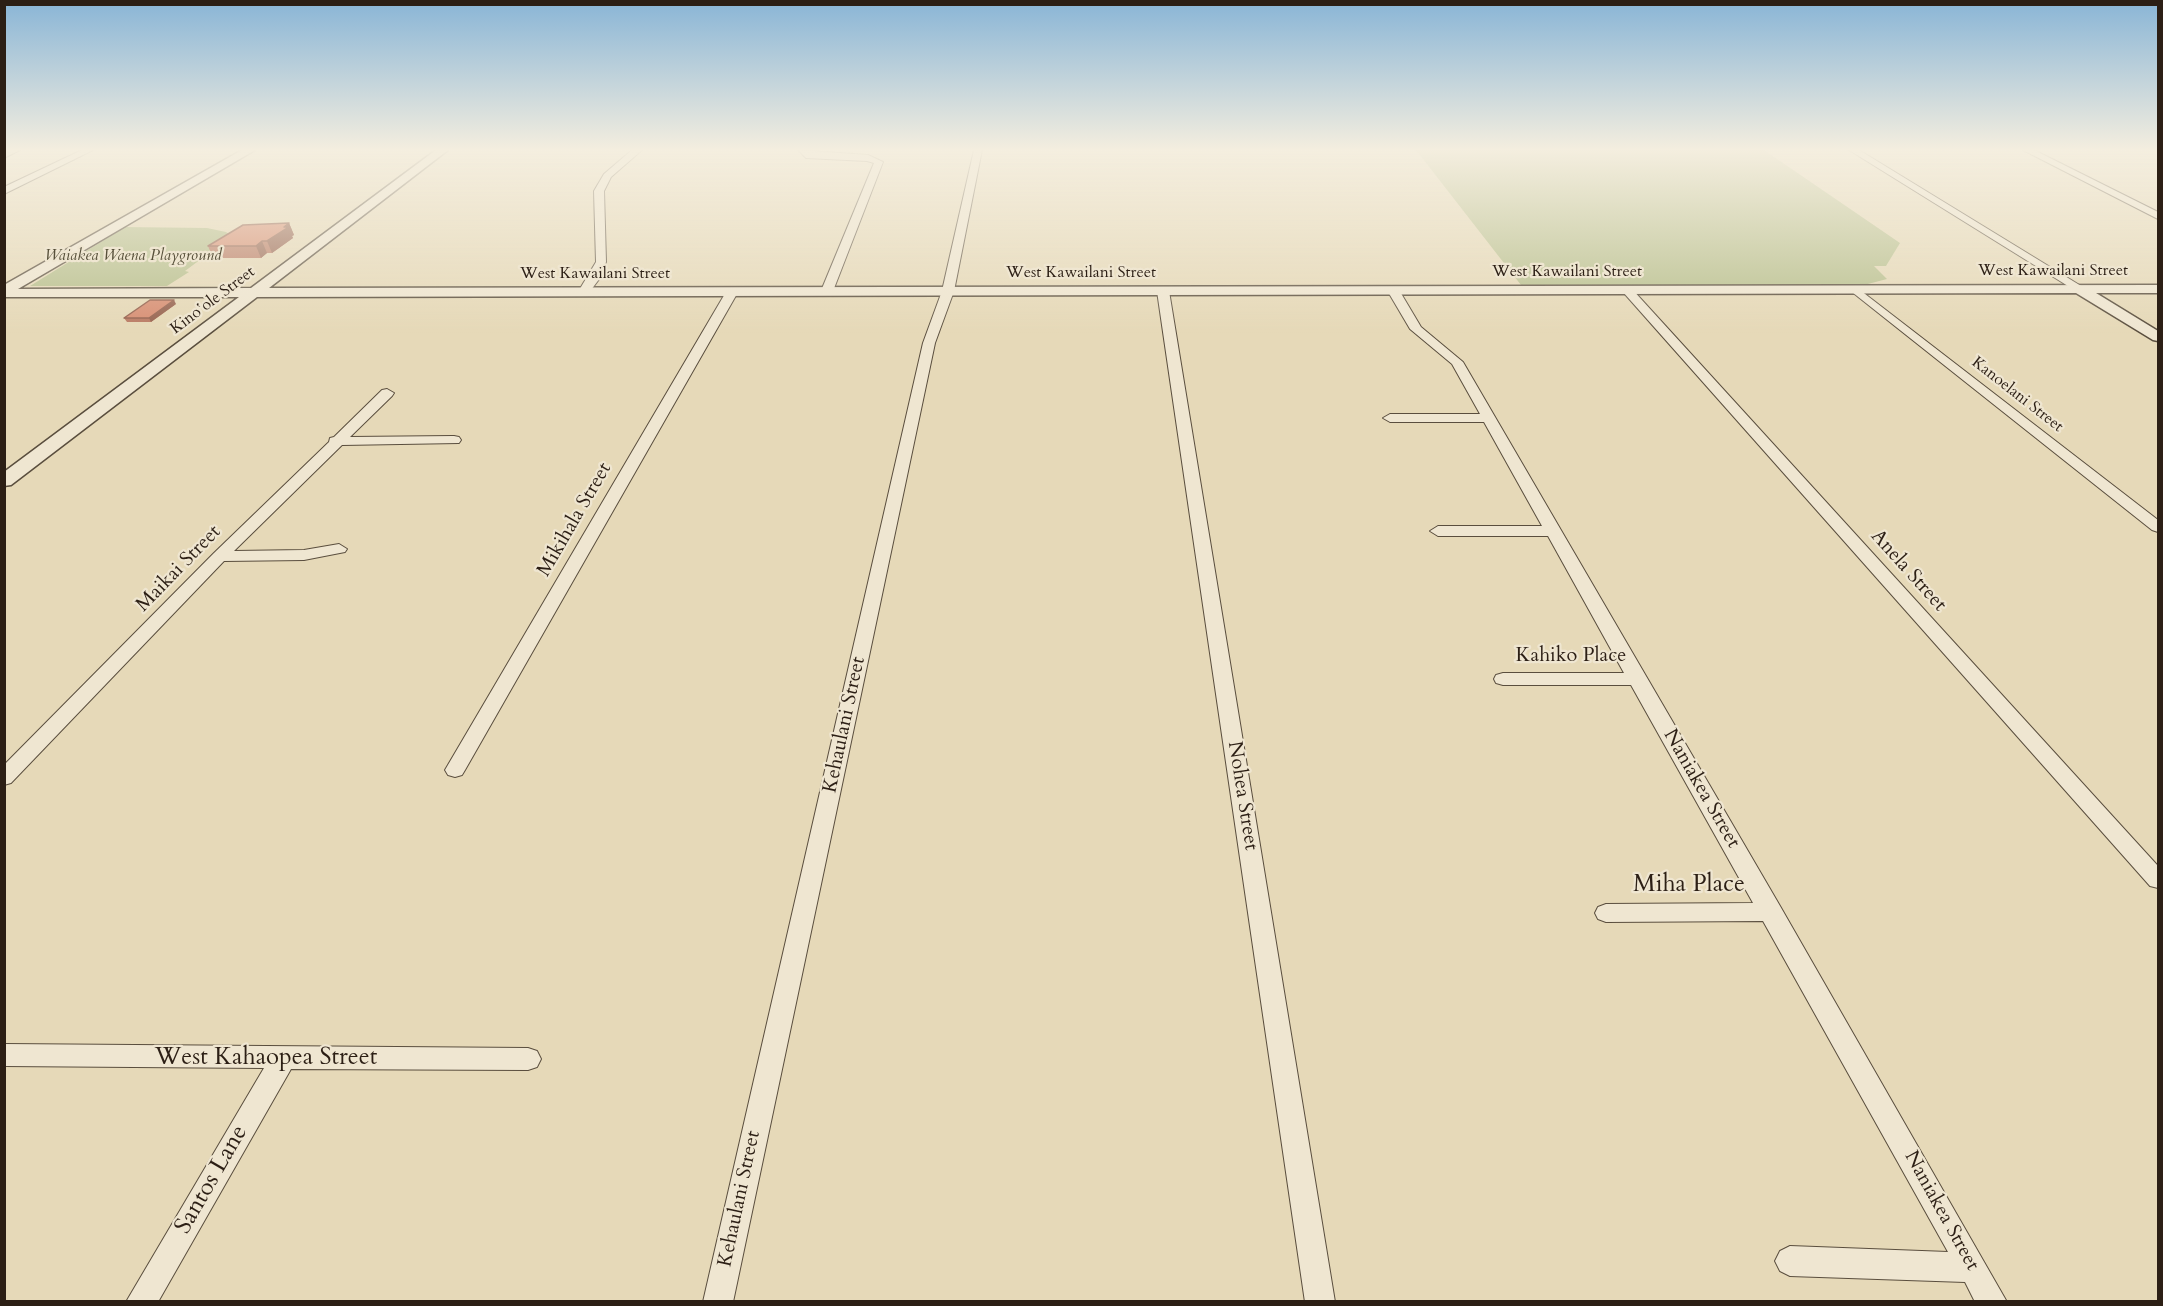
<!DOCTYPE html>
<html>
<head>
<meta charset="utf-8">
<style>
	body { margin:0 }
	#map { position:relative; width:2163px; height:1306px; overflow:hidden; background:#e6d9b8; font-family:Cardo,serif }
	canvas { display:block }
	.frame { position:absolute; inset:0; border:6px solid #2c1f15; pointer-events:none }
</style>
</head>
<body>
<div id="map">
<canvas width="2163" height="1306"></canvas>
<div class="frame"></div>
</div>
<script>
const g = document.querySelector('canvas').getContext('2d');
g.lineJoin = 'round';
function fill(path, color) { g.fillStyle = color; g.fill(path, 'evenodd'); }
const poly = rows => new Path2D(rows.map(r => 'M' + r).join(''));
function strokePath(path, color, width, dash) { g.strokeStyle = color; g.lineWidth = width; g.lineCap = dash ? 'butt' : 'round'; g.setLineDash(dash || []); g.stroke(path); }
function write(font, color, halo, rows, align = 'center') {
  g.font = font + ' Cardo,serif'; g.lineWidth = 4.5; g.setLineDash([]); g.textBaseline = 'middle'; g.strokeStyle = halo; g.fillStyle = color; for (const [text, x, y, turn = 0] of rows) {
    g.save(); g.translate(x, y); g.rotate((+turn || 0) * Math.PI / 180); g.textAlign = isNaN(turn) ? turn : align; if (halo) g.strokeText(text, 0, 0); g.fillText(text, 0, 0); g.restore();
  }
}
fill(poly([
	[1416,150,1764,150,1900,243,1886,266,1874,266,1887,279,1864,285,1521,285],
	[125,227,207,228,226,232,232,236,185,271,189,272,167,286,30,286]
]), '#b7bf8d');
const minor = poly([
	[82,150,93,150,4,194,4,187,82,150],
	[632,150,642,150,611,177,604,191,606,262,600,278,588,294,580,294,578,292,596,262,594,191,604,174,632,150],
	[798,150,868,155,883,162,833,291,827,294,821,291,874,163,867,161,806,158,798,150],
	[974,150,982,150,954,291,935,343,733,1302,703,1302,923,343,942,291,974,150],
	[1849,150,1859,150,2086,289,2084,291,2076,291,1849,150],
	[2023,150,2034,150,2158,212,2158,219,2023,150],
	[1393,287,1399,290,1421,327,1463,362,1780,906,2007,1302,1975,1302,1965,1282,1790,1276,1780,1271,1775,1261,1780,1251,1790,1246,1948,1252,1763,921,1606,922,1598,919,1595,913,1598,907,1606,904,1753,903,1631,685,1503,685,1496,683,1494,679,1496,675,1503,673,1624,673,1548,536,1438,536,1430,531,1438,526,1542,526,1484,422,1390,422,1383,418,1390,414,1480,414,1452,364,1410,329,1387,290,1393,287],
	[1627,287,1631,288,2158,866,2158,888,2150,886,1623,292,1621,290,1627,287],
	[1856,287,2158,520,2158,532,2152,530,1852,292,1850,290,1856,287],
	[1163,288,1169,291,1335,1302,1305,1302,1157,291,1163,288],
	[732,289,738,292,465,770,462,775,455,777,448,775,445,770,726,292,732,289],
	[387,389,394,393,392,396,350,437,454,436,459,437,461,440,459,443,342,445,234,551,304,550,339,544,347,549,345,552,304,560,224,561,11,783,4,785,4,765,214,553,329,442,330,438,334,437,382,390,387,389],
	[4,1044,528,1048,537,1051,541,1059,537,1067,528,1070,291,1069,158,1302,126,1302,264,1068,4,1066,4,1044]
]);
const tertiary = poly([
	[242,150,255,150,18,289,251,288,436,150,448,150,269,288,2158,285,2158,293,2096,293,2158,331,2158,341,2153,340,2076,293,257,297,11,485,4,486,4,472,239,297,4,297,4,285,242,150]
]);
const trunk = poly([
	[4,150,20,150,4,158,4,150]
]);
strokePath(minor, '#5a4e3e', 2);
strokePath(tertiary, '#5a4e3e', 3);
strokePath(trunk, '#2c1f15', 2);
fill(minor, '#efe6d1');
fill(tertiary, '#efe6d1');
fill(trunk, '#e6d9b8');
fill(poly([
	[289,223,294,235,292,236,293,238,272,253,267,253,261,258,213,258,208,246],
	[176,304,151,322,127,322,124,318]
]), '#b97a63');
fill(poly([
	[289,223,294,235,292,236,293,238,272,253,267,241],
	[262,241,267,253,261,258,256,246],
	[174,300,176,304,151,322,149,318]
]), '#966350');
const building = poly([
	[289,223,284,227,289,227,267,241,262,241,256,246,208,246,243,225,289,223],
	[150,300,174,300,149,318,124,318,150,300]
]);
fill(building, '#d78e73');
strokePath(building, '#966350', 1.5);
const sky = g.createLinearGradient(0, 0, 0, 333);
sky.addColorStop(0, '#89b5d6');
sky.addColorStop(0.45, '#f4eedf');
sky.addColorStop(1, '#f4eedf00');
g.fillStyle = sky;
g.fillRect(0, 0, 2163, 333);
write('italic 16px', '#564f39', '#efe6d1', [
	["Waiakea Waena Playground",133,256]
]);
write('16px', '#2c1f15', '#efe6d1', [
	["West Kawailani Street",2053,271],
	["West Kawailani Street",1567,272],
	["West Kawailani Street",1081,273],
	["West Kawailani Street",595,274],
	["Kinoʻole Street",213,301,-37],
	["Kanoelani Street",2017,395,38]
]);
write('20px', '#2c1f15', '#efe6d1', [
	["Mikihala Street",575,520,-60],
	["Maikai Street",179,569,-46],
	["Anela Street",1908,571,48],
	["Kahiko Place",1571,656],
	["Kehaulani Street",845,725,-78],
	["Naniakea Street",1701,789,60],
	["Nohea Street",1242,796,81],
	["Kehaulani Street",740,1199,-78],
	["Naniakea Street",1941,1211,61]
]);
write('24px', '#2c1f15', '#efe6d1', [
	["Miha Place",1689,885],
	["West Kahaopea Street",266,1058],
	["Santos Lane",212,1180,-60]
]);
</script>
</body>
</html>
